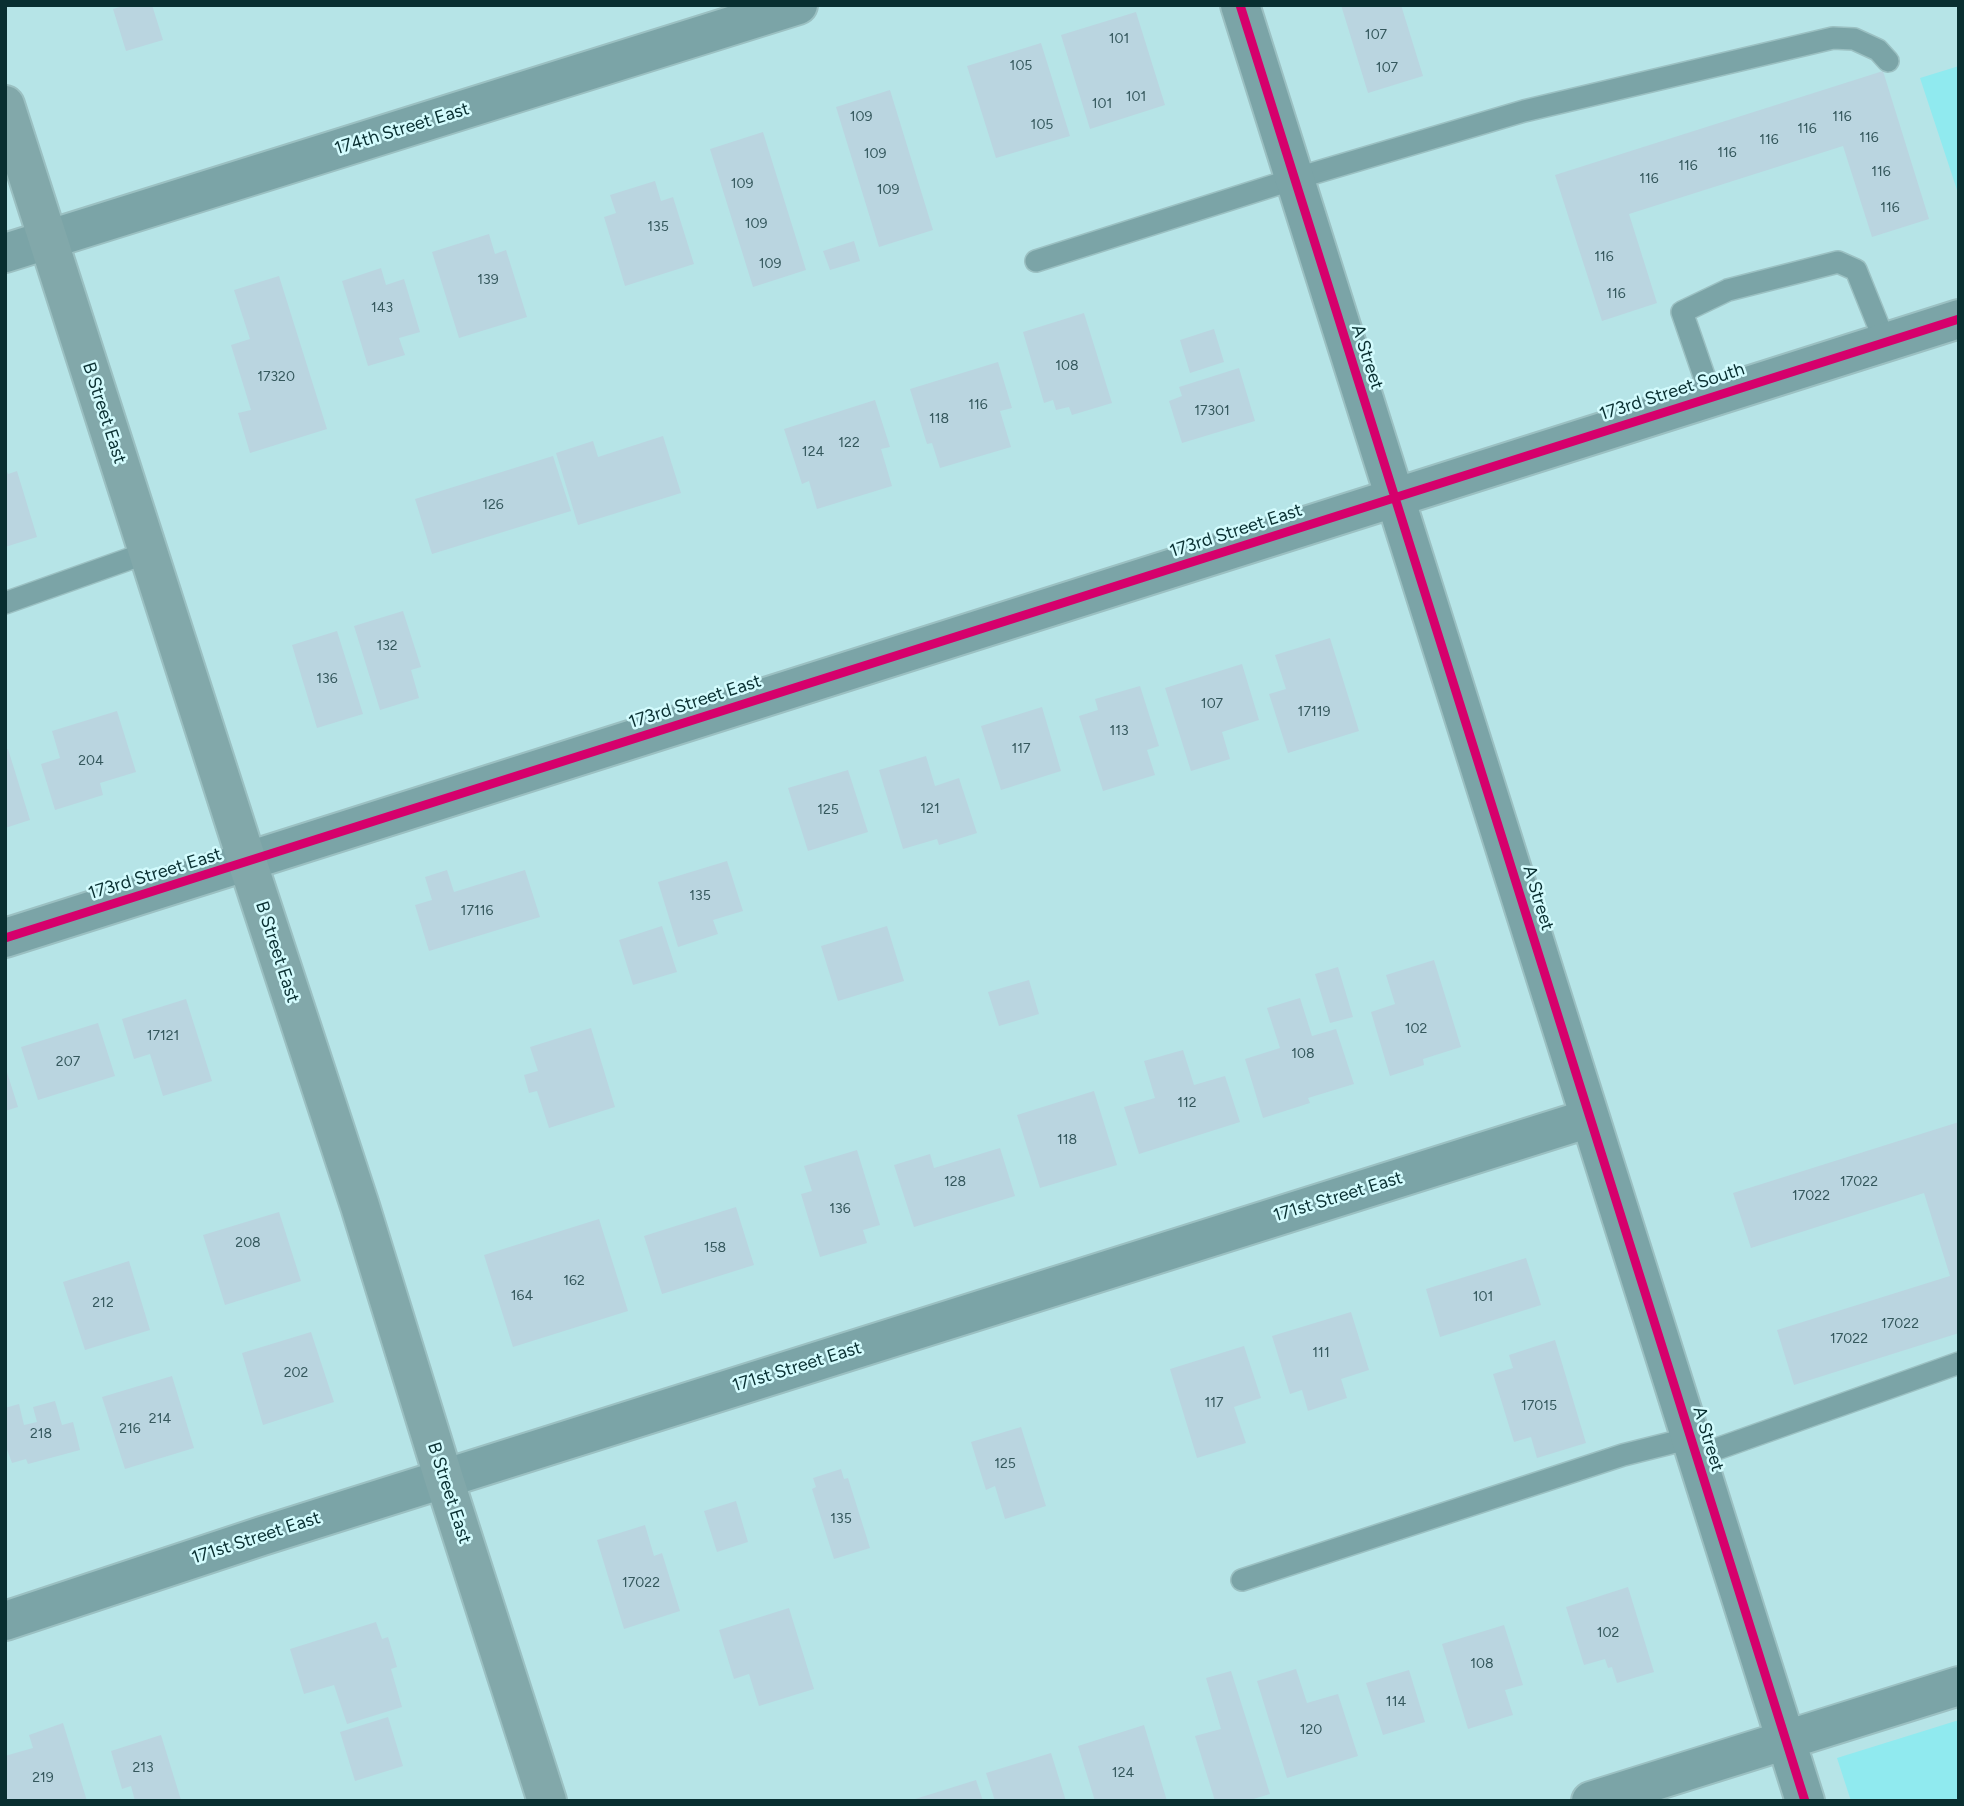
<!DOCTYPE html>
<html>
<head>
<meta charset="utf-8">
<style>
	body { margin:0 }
	#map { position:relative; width:1964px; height:1806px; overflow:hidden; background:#b6e4e7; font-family:Figtree,sans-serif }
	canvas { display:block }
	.frame { position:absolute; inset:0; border:7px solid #092f31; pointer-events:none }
</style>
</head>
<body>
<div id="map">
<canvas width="1964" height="1806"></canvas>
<div class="frame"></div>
</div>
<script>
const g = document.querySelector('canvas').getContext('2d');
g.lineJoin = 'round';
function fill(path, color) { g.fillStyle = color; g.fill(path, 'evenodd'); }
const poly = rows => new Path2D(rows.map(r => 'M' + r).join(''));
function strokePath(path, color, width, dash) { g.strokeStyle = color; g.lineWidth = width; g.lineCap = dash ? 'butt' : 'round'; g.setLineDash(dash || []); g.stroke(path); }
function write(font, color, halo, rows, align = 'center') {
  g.font = font + ' Figtree,sans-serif'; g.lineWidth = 5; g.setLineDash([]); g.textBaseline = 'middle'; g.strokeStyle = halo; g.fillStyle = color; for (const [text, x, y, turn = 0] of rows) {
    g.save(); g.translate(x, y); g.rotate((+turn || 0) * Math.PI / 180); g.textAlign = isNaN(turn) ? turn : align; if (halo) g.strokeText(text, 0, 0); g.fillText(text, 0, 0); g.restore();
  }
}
fill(poly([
	[1959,66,1959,196,1920,78],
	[1959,1720,1959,1801,1851,1801,1837,1758]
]), '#90eaef');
fill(poly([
	[126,5,152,5,163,40,126,51,113,9],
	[1341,5,1401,5,1423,76,1368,93],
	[1136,12,1165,105,1090,129,1061,35],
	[1041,43,1070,136,996,158,967,66],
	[1883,71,1929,219,1872,237,1843,146,1629,214,1657,303,1602,321,1555,175],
	[890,90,933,230,879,247,836,107],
	[763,132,806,270,753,287,710,149],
	[655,181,661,201,673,197,694,264,625,286,604,217,616,213,610,195],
	[489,234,495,254,506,250,527,317,459,338,432,252],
	[854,241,860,261,830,270,823,251],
	[381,268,386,285,404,279,420,332,399,338,405,355,368,366,342,281],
	[279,276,327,429,250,453,238,413,251,410,231,345,250,339,234,290],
	[1084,313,1112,403,1072,415,1069,407,1056,410,1053,400,1044,403,1023,332],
	[1214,329,1224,362,1190,373,1180,340],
	[998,362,1012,408,1000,411,1011,447,940,468,932,443,927,444,910,389],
	[1239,368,1255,421,1182,443,1169,401,1182,396,1179,387],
	[875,400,890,447,881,449,892,486,817,509,809,481,802,484,784,429],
	[663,436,681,493,578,525,556,453,593,441,598,457],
	[553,456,571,511,432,554,415,499],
	[5,467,8,474,17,471,37,537,5,547],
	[403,611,421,667,411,670,419,698,380,710,354,626],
	[337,631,363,714,317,728,292,645],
	[1330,638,1359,731,1288,753,1269,694,1286,689,1275,655],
	[1242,664,1259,720,1222,732,1230,759,1191,771,1165,688],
	[1140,686,1159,746,1147,750,1155,775,1103,791,1079,716,1098,710,1095,699],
	[1042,707,1061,771,1001,790,981,726],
	[117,711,136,772,100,783,103,795,55,810,41,764,60,758,52,731],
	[8,749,30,820,5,828,5,750],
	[926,756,935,786,959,778,977,833,939,845,937,839,903,849,879,770],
	[848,770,868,832,808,851,788,788],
	[727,861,743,911,713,920,718,934,678,947,658,882],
	[447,870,454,892,525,870,540,917,429,951,415,905,432,900,425,877],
	[662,926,677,972,633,985,619,940],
	[887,926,904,981,838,1001,821,946],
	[1434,960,1461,1047,1423,1059,1424,1065,1390,1076,1371,1012,1395,1004,1386,975],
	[1338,967,1353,1017,1330,1023,1315,974],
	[1029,980,1039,1014,999,1026,988,992],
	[1300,998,1312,1036,1336,1029,1354,1084,1308,1098,1310,1103,1263,1118,1245,1059,1280,1048,1267,1008],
	[186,999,212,1081,163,1096,150,1054,134,1059,122,1019],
	[98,1023,115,1076,38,1100,21,1047],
	[591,1028,615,1107,549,1128,537,1091,529,1093,524,1075,538,1071,530,1047],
	[1183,1050,1194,1085,1225,1076,1240,1122,1139,1154,1124,1107,1155,1098,1144,1061],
	[5,1066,18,1107,5,1111],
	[1094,1091,1117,1165,1040,1188,1017,1115],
	[1959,1122,1959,1333,1794,1385,1777,1330,1950,1276,1924,1193,1751,1248,1733,1193],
	[1000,1148,1015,1196,914,1227,894,1165,930,1154,934,1168],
	[857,1150,880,1225,863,1230,867,1243,820,1257,801,1194,812,1191,804,1166],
	[736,1207,754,1265,662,1294,644,1236],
	[279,1212,301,1281,225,1305,203,1235],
	[599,1219,628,1311,513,1347,484,1255],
	[1526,1258,1541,1305,1440,1337,1426,1289],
	[129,1261,150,1330,85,1350,63,1282],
	[1351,1312,1369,1370,1341,1379,1347,1398,1308,1411,1302,1390,1290,1394,1272,1336],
	[311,1332,334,1402,263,1425,242,1353],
	[1555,1340,1586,1443,1537,1458,1531,1437,1514,1442,1493,1374,1513,1368,1509,1355],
	[1244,1346,1261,1398,1234,1407,1246,1443,1197,1458,1170,1369],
	[172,1376,194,1448,125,1469,102,1397],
	[55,1401,62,1425,73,1422,80,1450,28,1464,26,1459,12,1463,5,1444,5,1408,19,1404,24,1425,37,1422,33,1407],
	[1021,1427,1046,1506,1005,1519,995,1486,986,1490,971,1442],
	[841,1469,844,1479,848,1478,870,1548,834,1559,812,1489,816,1487,813,1478],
	[736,1501,748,1542,717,1552,704,1511],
	[645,1525,654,1556,662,1553,680,1611,624,1629,597,1540],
	[1628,1587,1654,1672,1617,1683,1612,1667,1608,1668,1605,1659,1584,1665,1566,1607],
	[789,1608,814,1689,759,1706,749,1674,734,1679,719,1630],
	[376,1622,382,1639,388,1637,397,1667,391,1669,402,1707,347,1724,334,1685,304,1694,290,1649],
	[1504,1625,1523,1685,1505,1690,1513,1715,1468,1729,1442,1644],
	[1296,1669,1307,1703,1338,1694,1358,1756,1287,1778,1257,1681],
	[1409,1670,1425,1722,1383,1735,1366,1683],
	[1231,1671,1270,1794,1247,1801,1215,1801,1195,1736,1221,1729,1206,1678],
	[388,1717,403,1766,355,1781,340,1732],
	[63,1723,87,1801,5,1801,5,1756,33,1748,29,1735],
	[1144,1725,1167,1801,1095,1801,1078,1746],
	[161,1735,181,1800,135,1801,131,1786,122,1789,111,1751],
	[1051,1753,1066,1801,995,1801,986,1773],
	[976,1780,983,1801,912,1801,912,1800]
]), '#bad5e0');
const lane = poly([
	[1036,261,1294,179,1524,111,1833,38,1854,39,1878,50,1888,61],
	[1711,396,1682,312,1728,290,1838,262,1856,270,1885,342],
	[5,603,149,552],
	[1697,1456,1959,1363],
	[1242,1580,1623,1455,1691,1438]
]);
const street = poly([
	[1240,5,1805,1801],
	[5,253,798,5],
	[5,938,1959,319],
	[5,1621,262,1536,1590,1118],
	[1591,1801,1959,1686]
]);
const secondary = poly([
	[5,105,247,861,360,1206,444,1479,547,1801]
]);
strokePath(lane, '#9bc0c2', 24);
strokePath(street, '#9bc0c2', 42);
strokePath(secondary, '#9bc0c2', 42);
strokePath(lane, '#7ba4a7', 21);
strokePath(street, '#7ba4a7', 38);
strokePath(secondary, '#82a8aa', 38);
strokePath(poly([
	[1240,5,1805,1801],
	[5,938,1959,319]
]), '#d6006c', 9);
write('14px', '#35585d', null, [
	["107",1376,35],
	["101",1119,39],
	["105",1021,66],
	["107",1387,68],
	["101",1136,97],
	["101",1102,104],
	["109",861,117],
	["116",1842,117],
	["105",1042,125],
	["116",1807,129],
	["116",1869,138],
	["116",1769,140],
	["116",1727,153],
	["109",875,154],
	["116",1688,166],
	["116",1881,172],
	["116",1649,179],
	["109",742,184],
	["109",888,190],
	["116",1890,208],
	["109",756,224],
	["135",658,227],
	["116",1604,257],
	["109",770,264],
	["139",488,280],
	["116",1616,294],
	["143",382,308],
	["108",1067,366],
	["17320",276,377],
	["116",978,405],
	["17301",1212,411],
	["118",939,419],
	["122",849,443],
	["124",813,452],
	["126",493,505],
	["132",387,646],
	["136",327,679],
	["107",1212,704],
	["17119",1314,712],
	["113",1119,731],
	["117",1021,749],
	["204",91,761],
	["121",930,809],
	["125",828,810],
	["135",700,896],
	["17116",477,911],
	["102",1416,1029],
	["17121",163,1036],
	["108",1303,1054],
	["207",68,1062],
	["112",1187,1103],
	["118",1067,1140],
	["128",955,1182],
	["17022",1859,1182],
	["17022",1811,1196],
	["136",840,1209],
	["208",248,1243],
	["158",715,1248],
	["162",574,1281],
	["164",522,1296],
	["101",1483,1297],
	["212",103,1303],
	["17022",1900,1324],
	["17022",1849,1339],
	["111",1321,1353],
	["202",296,1373],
	["117",1214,1403],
	["17015",1539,1406],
	["214",160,1419],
	["216",130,1429],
	["218",41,1434],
	["125",1005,1464],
	["135",841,1519],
	["17022",641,1583],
	["102",1608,1633],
	["108",1482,1664],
	["114",1396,1702],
	["120",1311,1730],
	["213",143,1768],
	["124",1123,1773],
	["219",43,1778]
]);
write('18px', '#092f31', '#d3fbfd', [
	["174th Street East",402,129,-17],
	["A Street",1367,357,72],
	["173rd Street South",1672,392,-18],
	["B Street East",104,413,72],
	["173rd Street East",1236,531,-18],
	["173rd Street East",695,702,-18],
	["173rd Street East",155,874,-17],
	["A Street",1538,898,73],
	["B Street East",277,952,72],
	["171st Street East",1338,1197,-17],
	["171st Street East",797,1367,-17],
	["A Street",1708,1439,73],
	["B Street East",449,1493,72],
	["171st Street East",256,1538,-18]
]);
</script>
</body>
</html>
